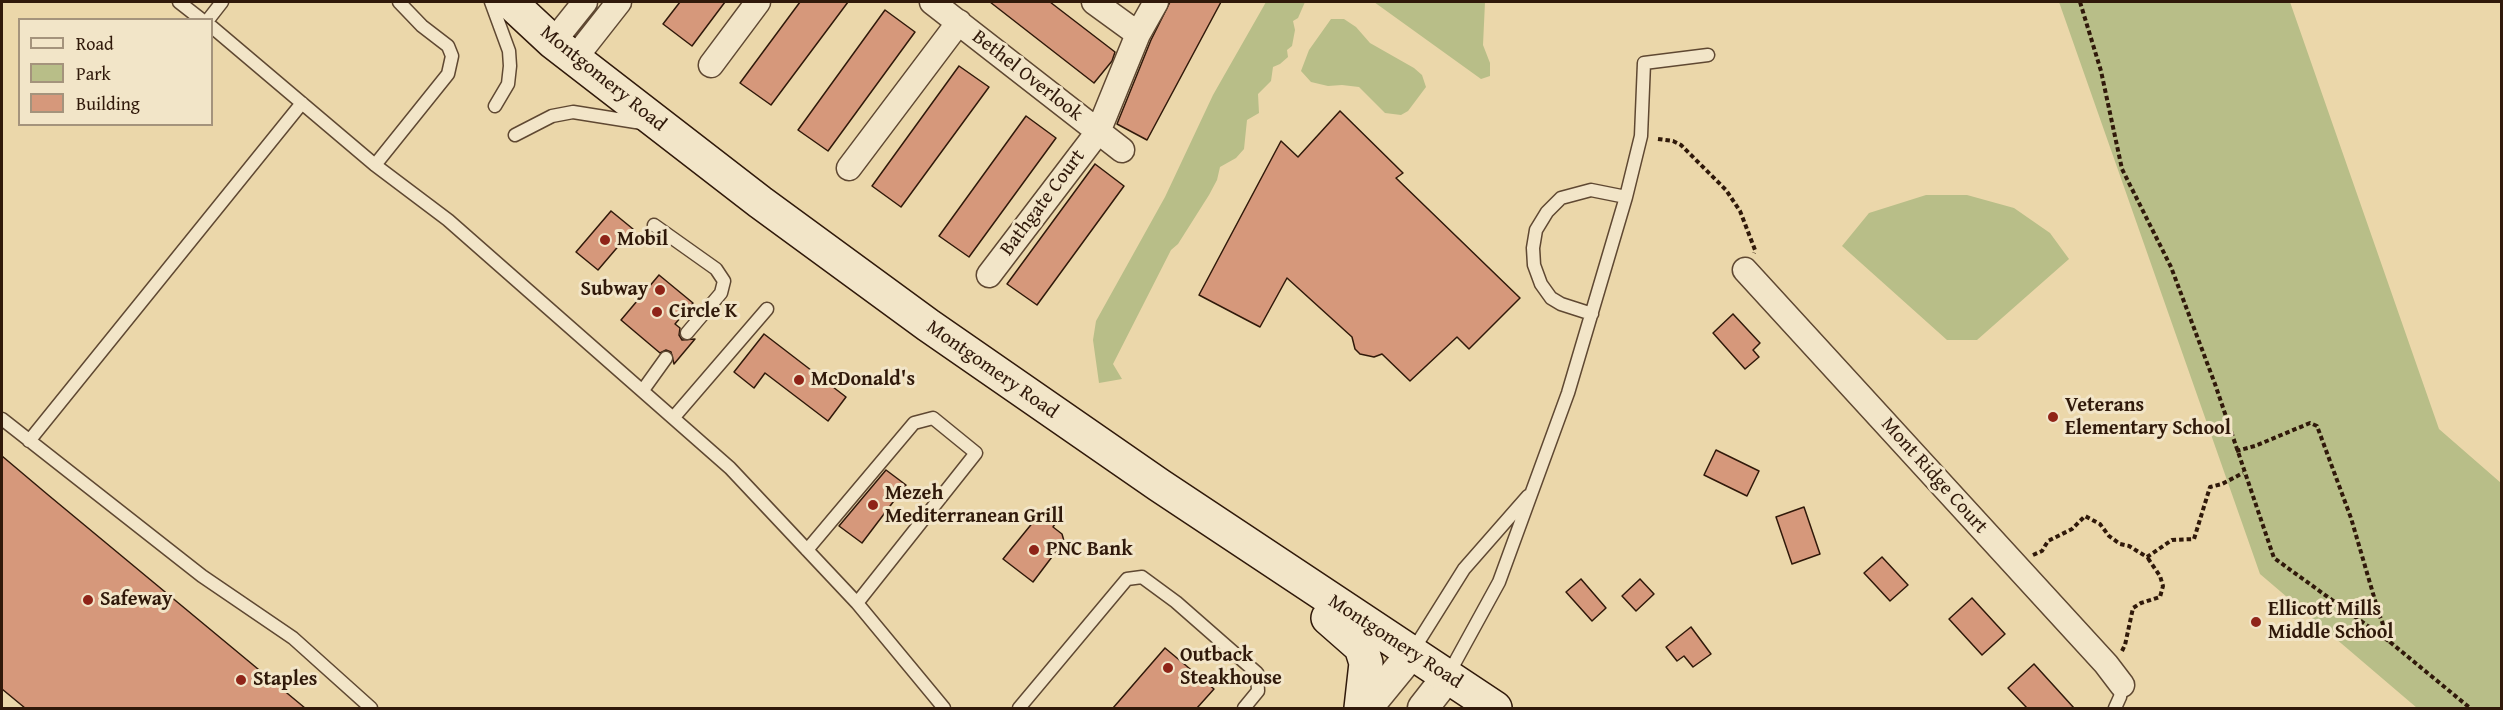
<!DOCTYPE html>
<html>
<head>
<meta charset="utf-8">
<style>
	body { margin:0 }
	#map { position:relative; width:2503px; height:710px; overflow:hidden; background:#ebd7aa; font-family:"Gentium Book Plus",serif }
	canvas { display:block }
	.frame { position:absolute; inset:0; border:3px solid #30190a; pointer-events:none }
	.legend { position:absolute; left:18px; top:18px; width:195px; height:108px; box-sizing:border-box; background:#f2e5c8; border:2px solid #a4937c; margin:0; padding:8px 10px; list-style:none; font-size:18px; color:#30190a }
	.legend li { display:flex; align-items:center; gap:12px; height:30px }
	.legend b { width:30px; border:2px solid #a4937c }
</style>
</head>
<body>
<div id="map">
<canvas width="2503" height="710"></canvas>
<div class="frame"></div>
<ul class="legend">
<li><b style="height:8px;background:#f2e5c8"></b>Road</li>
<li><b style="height:16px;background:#b8be88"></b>Park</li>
<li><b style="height:16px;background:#d6987b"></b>Building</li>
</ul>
</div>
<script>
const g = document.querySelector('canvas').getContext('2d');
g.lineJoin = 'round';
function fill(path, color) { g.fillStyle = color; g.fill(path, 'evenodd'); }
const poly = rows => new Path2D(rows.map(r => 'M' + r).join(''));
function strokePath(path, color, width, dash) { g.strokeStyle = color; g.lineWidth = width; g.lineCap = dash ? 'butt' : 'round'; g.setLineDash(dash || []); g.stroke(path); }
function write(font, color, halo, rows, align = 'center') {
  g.font = font + ' "Gentium Book Plus",serif'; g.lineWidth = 6; g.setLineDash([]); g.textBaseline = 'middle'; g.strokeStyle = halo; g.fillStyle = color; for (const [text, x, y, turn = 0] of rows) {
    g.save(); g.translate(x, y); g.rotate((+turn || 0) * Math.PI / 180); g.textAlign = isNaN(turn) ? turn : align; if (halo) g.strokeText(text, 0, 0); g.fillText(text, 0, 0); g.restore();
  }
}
fill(poly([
	[1266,2,1305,2,1298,18,1293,21,1295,30,1292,46,1287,50,1288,57,1280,64,1273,67,1271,81,1258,94,1259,113,1247,120,1244,149,1236,158,1220,167,1217,180,1209,195,1178,244,1171,250,1113,364,1122,379,1099,383,1093,340,1096,321,1165,197,1213,95],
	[1374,2,1485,2,1483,45,1490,63,1490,76,1481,79],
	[2059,2,2290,2,2439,429,2501,483,2501,708,2417,708,2260,574],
	[1331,19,1344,19,1356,27,1370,43,1414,68,1422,75,1426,87,1408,111,1401,115,1385,113,1359,87,1342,85,1328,86,1311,82,1301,71,1309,50],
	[1926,195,1967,195,2014,208,2050,233,2069,259,1977,340,1947,340,1842,246,1869,213]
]), '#b8be88');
const building = poly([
	[680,2,725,2,692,46,663,24,680,2],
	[800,2,848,2,771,105,740,83,800,2],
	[990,2,1050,2,1115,52,1112,61,1094,83,990,2],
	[1170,2,1221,2,1147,140,1117,124,1151,40,1170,2],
	[885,10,915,32,828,151,798,130,885,10],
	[959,66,989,87,901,207,872,186,959,66],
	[1340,111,1403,173,1396,178,1520,298,1469,349,1457,337,1410,381,1382,354,1374,357,1360,354,1355,349,1352,337,1287,278,1260,327,1199,295,1281,141,1298,157,1340,111],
	[1026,116,1056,138,969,257,939,236,1026,116],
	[1095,164,1124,186,1037,305,1007,284,1095,164],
	[611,211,633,229,598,270,576,252,611,211],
	[659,275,693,303,675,324,680,328,679,335,682,340,695,339,674,364,671,352,666,350,660,353,621,320,659,275],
	[1733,314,1760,343,1753,350,1759,357,1745,369,1713,333,1733,314],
	[764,334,846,397,828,421,765,373,754,388,734,372,764,334],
	[1716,450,1759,471,1747,496,1704,475,1716,450],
	[2,456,47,494,305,708,25,708,2,689,2,456],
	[886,470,906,485,862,543,839,526,886,470],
	[1804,507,1820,554,1792,564,1776,517,1804,507],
	[1043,510,1057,521,1053,527,1062,534,1064,541,1033,582,1003,559,1043,510],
	[1882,557,1908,585,1890,601,1864,573,1882,557],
	[1581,579,1606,608,1592,621,1566,592,1581,579],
	[1640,579,1654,594,1636,611,1622,596,1640,579],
	[1972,598,2005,634,1982,655,1949,619,1972,598],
	[1691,627,1711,654,1693,667,1684,656,1677,661,1666,647,1691,627],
	[1165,648,1214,689,1197,708,1113,708,1165,648],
	[2034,664,2074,708,2027,708,2008,688,2034,664]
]);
fill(building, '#d6987b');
strokePath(building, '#30190a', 1.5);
const service = poly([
	[179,2,202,20],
	[491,2,509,51,510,66,508,84,495,106],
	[208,20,222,2],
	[212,27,375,165,448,220,730,468,857,603,944,708],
	[515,135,552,116,573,112,642,123],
	[375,165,448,74,452,56,448,46,422,26,399,2],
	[654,225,716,269,724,281,721,293,687,333],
	[1592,314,1561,304,1551,298,1541,284,1534,265,1533,248,1536,230,1547,212,1561,198,1591,190,1626,197],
	[643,390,666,358],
	[674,417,767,309],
	[2,419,202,576,293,638,371,708],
	[29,441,302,103],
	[807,550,914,423,933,418,976,453,857,603],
	[1412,652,1464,569,1528,496],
	[1448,675,1499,582,1568,393,1626,197,1641,136,1644,63,1708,55],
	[1019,708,1127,579,1142,577,1176,602,1257,673,1258,691,1244,708],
	[2115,708,2120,697,2122,685]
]);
const minor = poly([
	[932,2,1122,150],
	[1138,34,1156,2],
	[553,42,585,2],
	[575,58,619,2],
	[711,65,758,2],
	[849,168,959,22],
	[1745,270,2106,664,2122,685],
	[989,275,1098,132,1138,34,1094,2]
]);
const tertiary = poly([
	[1367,708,1412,653],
	[1423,708,1448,676]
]);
const secondary = poly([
	[510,2,553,42,760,202,928,325,1159,485,1495,708],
	[1328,618,1361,647,1366,663,1361,708]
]);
strokePath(service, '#5f4832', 15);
strokePath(minor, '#5f4832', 27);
strokePath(tertiary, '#5f4832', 33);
strokePath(secondary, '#30190a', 36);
strokePath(poly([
	[2080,2,2101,71,2122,169,2171,267,2215,384,2274,558,2390,642],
	[1658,139,1673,141,1681,145,1726,190,1740,211,1755,250,1754,253],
	[2236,451,2255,446,2310,423,2317,426,2351,518,2379,614,2390,642,2470,708],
	[2033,555,2042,551,2048,541,2072,529,2085,516,2100,524,2109,536,2120,544,2129,546,2147,557,2172,540,2194,539,2210,487,2222,484,2243,473],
	[2122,651,2125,645,2133,608,2141,603,2160,597,2163,586,2160,576,2147,557]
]), '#30190a', 4, [4.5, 3]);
strokePath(service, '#f2e5c8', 12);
strokePath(minor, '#f2e5c8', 24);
strokePath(tertiary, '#f2e5c8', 30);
strokePath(secondary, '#f2e5c8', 33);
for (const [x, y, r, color] of [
	[605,240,6,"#8f2418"],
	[660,290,6,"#8f2418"],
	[657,312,6,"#8f2418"],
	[799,380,6,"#8f2418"],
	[2053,417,6,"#8f2418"],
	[873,505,6,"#8f2418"],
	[1034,550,6,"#8f2418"],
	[88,600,6,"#8f2418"],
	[2256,622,6,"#8f2418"],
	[1168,668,6,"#8f2418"],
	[241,680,6,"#8f2418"]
]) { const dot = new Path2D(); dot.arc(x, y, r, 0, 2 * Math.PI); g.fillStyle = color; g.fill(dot); strokePath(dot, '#f2e5c8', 2); }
write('20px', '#30190a', '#f2e5c8', [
	["Bethel Overlook",1027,76,38],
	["Montgomery Road",603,79,39],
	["Bathgate Court",1043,203,-53],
	["Montgomery Road",992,370,35],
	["Mont Ridge Court",1934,476,48],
	["Montgomery Road",1395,642,33]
]);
write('bold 20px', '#30190a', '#f2e5c8', [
	["Mobil",617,240],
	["Subway",648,290,"right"],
	["Circle K",669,312],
	["McDonald's",811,380],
	["Veterans",2065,406],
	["Elementary School",2065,429],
	["Mezeh",885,494],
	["Mediterranean Grill",885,517],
	["PNC Bank",1046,550],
	["Safeway",100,600],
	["Ellicott Mills",2268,610],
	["Middle School",2268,633],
	["Outback",1180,656],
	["Steakhouse",1180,679],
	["Staples",253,680]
], 'left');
</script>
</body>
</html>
